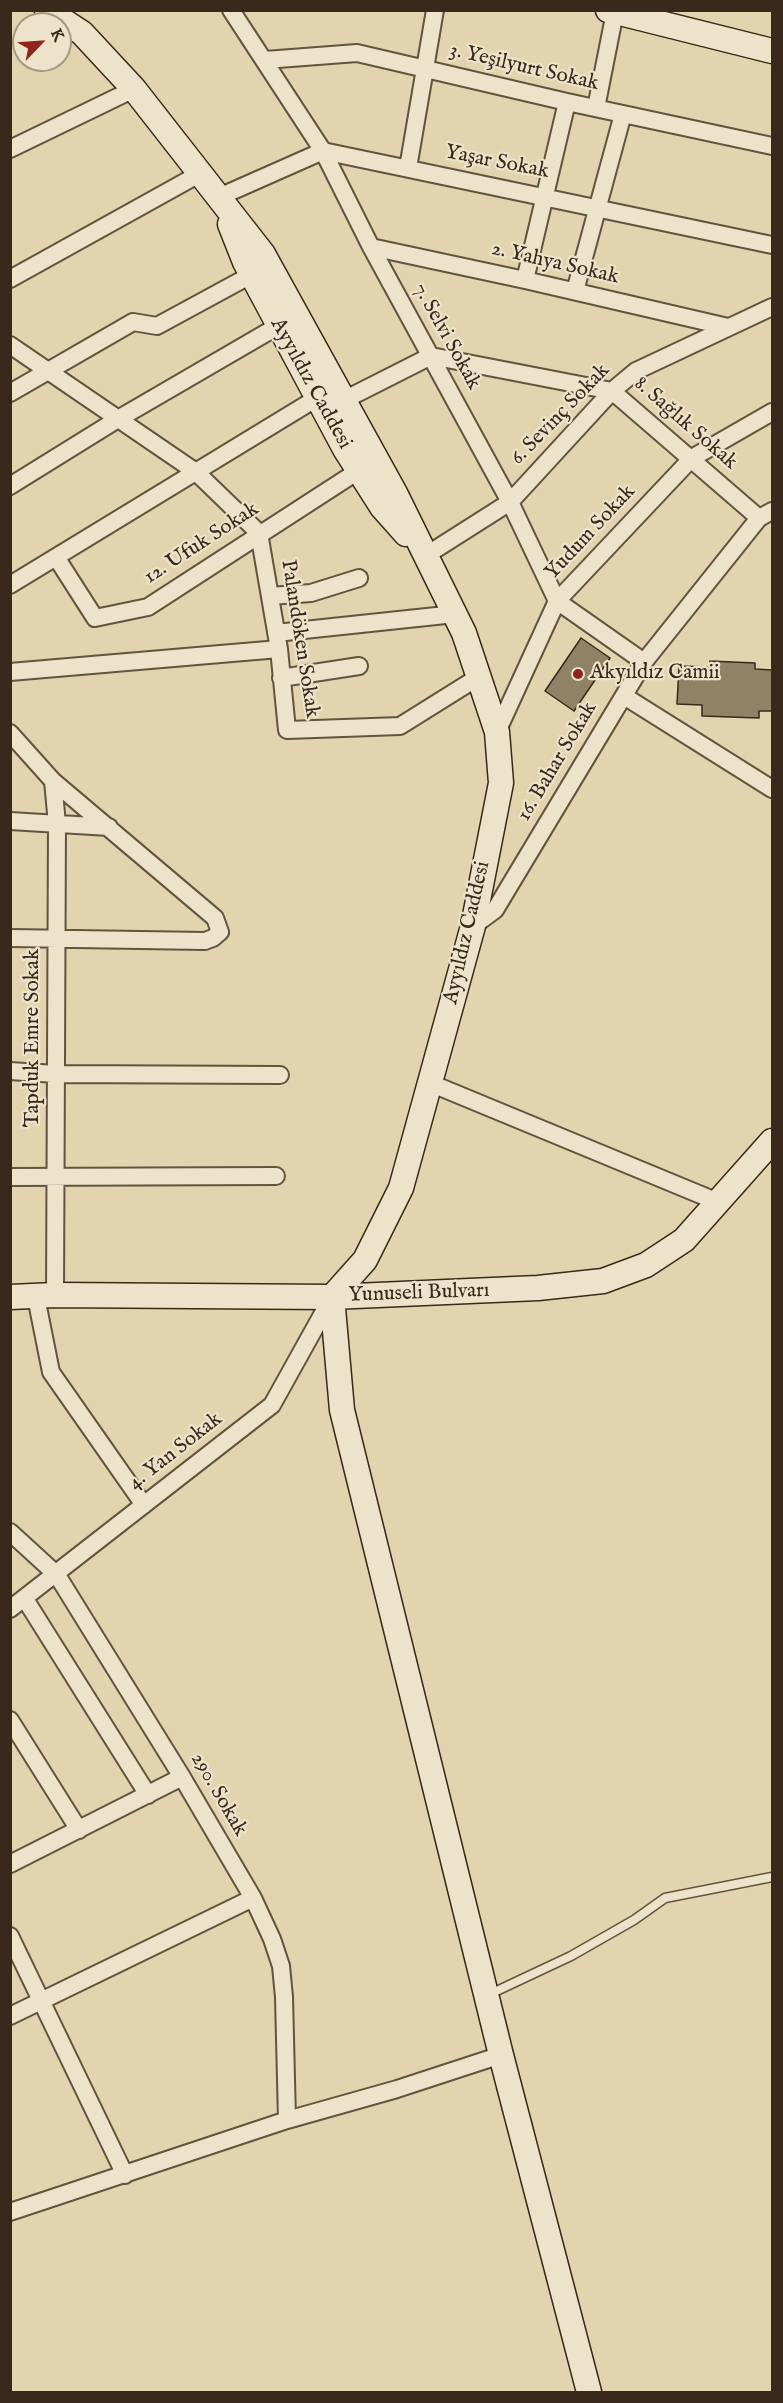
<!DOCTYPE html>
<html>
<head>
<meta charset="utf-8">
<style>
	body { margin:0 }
	#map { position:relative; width:783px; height:2403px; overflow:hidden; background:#e1d4ae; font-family:"IM FELL English",serif }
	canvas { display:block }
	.frame { position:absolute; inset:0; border:12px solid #38291a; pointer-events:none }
	.north { position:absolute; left:12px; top:12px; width:60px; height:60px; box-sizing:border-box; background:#ece3ca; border:2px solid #a49984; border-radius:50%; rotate:65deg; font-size:16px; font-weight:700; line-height:24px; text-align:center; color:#38291a }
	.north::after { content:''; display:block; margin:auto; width:21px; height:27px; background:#8f2418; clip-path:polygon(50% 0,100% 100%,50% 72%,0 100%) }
</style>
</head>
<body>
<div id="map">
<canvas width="783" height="2403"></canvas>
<div class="frame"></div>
<div class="north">K</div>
</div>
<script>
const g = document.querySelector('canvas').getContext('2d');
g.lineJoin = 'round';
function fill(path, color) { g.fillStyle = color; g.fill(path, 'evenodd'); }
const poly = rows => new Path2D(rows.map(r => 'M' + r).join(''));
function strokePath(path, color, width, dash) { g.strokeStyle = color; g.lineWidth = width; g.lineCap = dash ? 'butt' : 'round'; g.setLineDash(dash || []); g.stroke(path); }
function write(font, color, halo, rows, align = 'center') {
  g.font = font + ' "IM FELL English",serif'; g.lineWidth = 4.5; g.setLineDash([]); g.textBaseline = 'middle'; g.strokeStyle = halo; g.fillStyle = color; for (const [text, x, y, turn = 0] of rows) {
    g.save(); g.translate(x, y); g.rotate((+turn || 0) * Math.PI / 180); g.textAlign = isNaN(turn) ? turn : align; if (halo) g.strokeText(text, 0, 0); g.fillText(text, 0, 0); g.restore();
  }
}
const building = poly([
	[581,638,610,658,574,711,545,691,581,638],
	[710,661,755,663,755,669,772,670,772,711,759,711,759,718,702,716,702,705,677,704,679,666,709,667,710,661]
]);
fill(building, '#908267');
strokePath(building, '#38291a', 1.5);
const lane = poly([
	[488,1995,571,1956,634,1920,665,1898,772,1877]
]);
const street = poly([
	[231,10,323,151,371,247,510,502,557,601,644,662],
	[265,60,357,53,567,102,772,146],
	[596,108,615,12],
	[10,149,134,89],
	[408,168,435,10],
	[219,197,323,151,772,245],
	[371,247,525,280,728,327],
	[10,279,201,173],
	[525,280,567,102],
	[575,291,623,114],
	[10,345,196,472,259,533,279,649,287,730,400,726,480,676],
	[10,393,133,322,157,326,251,275],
	[344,400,431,356,612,391,759,518],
	[10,486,118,419,278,326],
	[425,556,510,502,612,391,636,371,772,307],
	[56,557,95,618,148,607,358,471],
	[10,585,317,398],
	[270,596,311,593,359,578],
	[276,633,455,614],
	[10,672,279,649],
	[281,678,359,666],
	[624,696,772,789],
	[497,732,557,601,692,458,772,412],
	[10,733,53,781,215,918,220,932,213,938,205,941,10,938],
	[53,781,57,824,55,1295],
	[10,821,109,827],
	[473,926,495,910,644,662,759,518,772,511],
	[10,1071,56,1074,280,1075],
	[430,1083,718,1202],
	[10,1177,276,1176],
	[36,1297,51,1372,144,1505],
	[10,1532,57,1575,182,1777,253,1898,272,1939,281,1966,284,1997,287,2120],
	[25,1599,148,1795],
	[10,1609,272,1405,332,1297],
	[10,1720,79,1830],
	[10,1864,182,1777],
	[10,1936,125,2175],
	[10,2016,253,1898],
	[10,2212,287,2120,397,2089,501,2055]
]);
const secondary = poly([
	[47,10,82,33,134,89,263,254,395,493,464,633,497,732,501,783,473,926,401,1188,365,1260,332,1297,342,1410,501,2055,589,2392],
	[608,10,772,51],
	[230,224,245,262,345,449,382,507,406,534],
	[10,1297,55,1295,332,1297,538,1288,603,1281,646,1265,684,1240,772,1141]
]);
strokePath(lane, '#62543f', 11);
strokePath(street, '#62543f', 20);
strokePath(secondary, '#38291a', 27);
strokePath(lane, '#ece3ca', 8);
strokePath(street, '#ece3ca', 16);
strokePath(secondary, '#ece3ca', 24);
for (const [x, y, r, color] of [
	[578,674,6,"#8f2418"]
]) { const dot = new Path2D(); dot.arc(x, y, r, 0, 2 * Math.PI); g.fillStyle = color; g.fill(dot); strokePath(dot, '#ece3ca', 2); }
write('21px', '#38291a', '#ece3ca', [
	["3. Yeşilyurt Sokak",524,68,13],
	["Yaşar Sokak",497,163,11],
	["2. Yahya Sokak",555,264,13],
	["7. Selvi Sokak",446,337,61],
	["Ayyıldız Caddesi",310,384,61],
	["6. Sevinç Sokak",561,415,-46],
	["8. Sağlık Sokak",685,424,41],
	["Yudum Sokak",591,533,-47],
	["12. Ufuk Sokak",202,544,-33],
	["Palandöken Sokak",299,639,81],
	["16. Bahar Sokak",558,762,-59],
	["Ayyıldız Caddesi",468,933,-77],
	["Tapduk Emre Sokak",34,1038,-90],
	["Yunuseli Bulvarı",419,1294,-2],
	["4. Yan Sokak",176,1452,-38],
	["290. Sokak",218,1795,60]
]);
write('21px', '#38291a', '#ece3ca', [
	["Akyıldız Camii",590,674]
], 'left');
</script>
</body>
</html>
